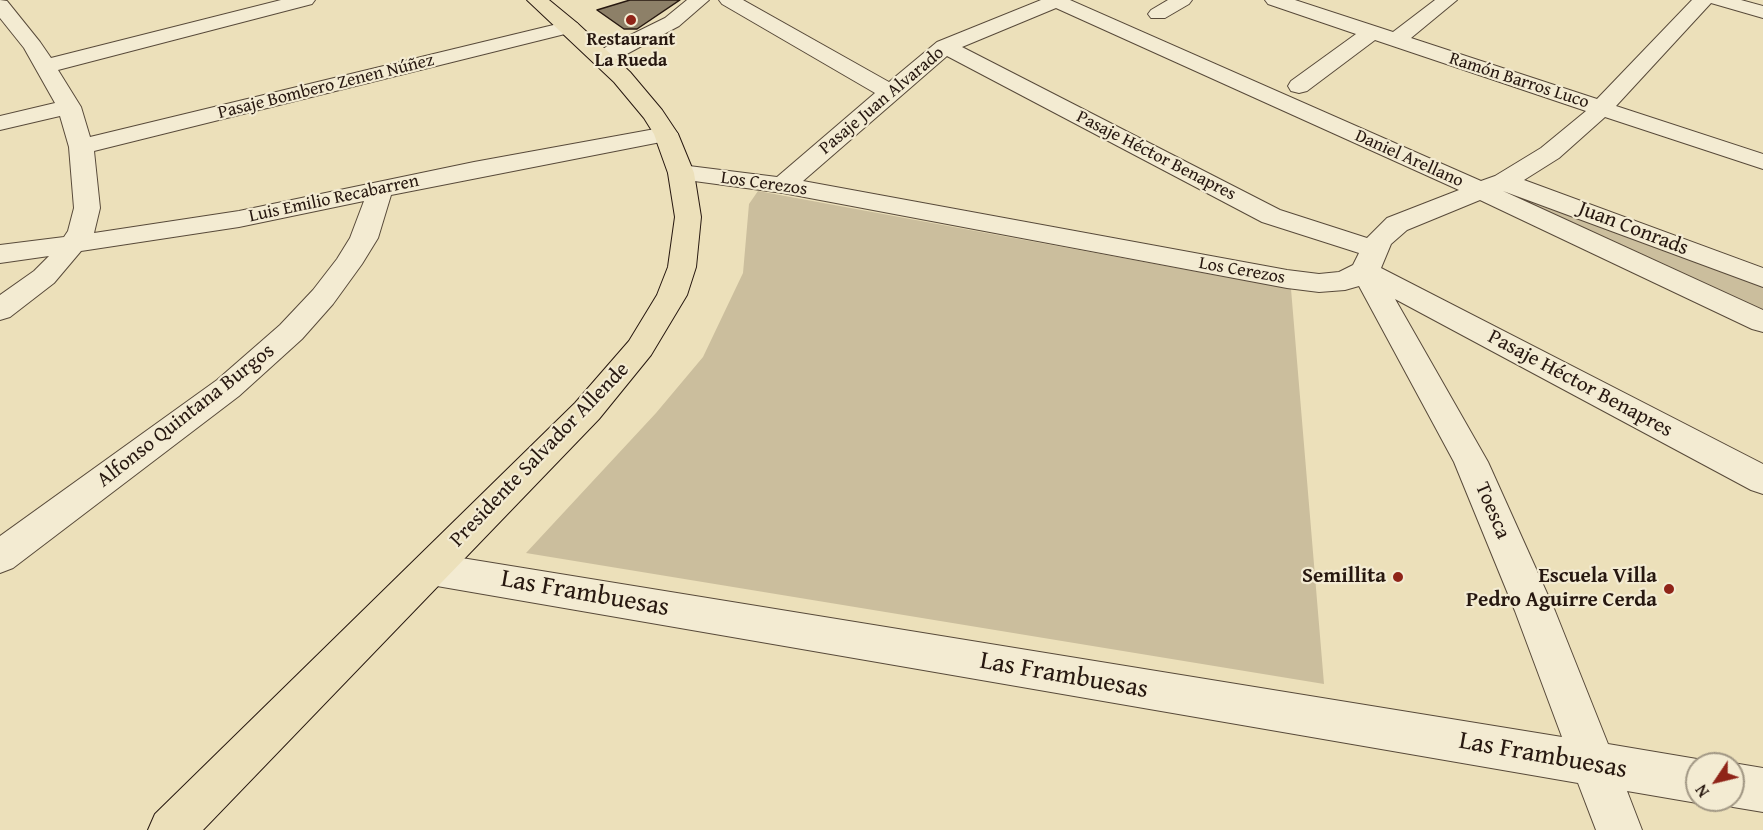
<!DOCTYPE html>
<html>
<head>
<meta charset="utf-8">
<style>
	body { margin:0 }
	#map { position:relative; width:1763px; height:830px; overflow:hidden; background:#ece0ba; font-family:"Gentium Book Plus",serif }
	canvas { display:block }
	.north { position:absolute; left:1685px; top:752px; width:60px; height:60px; box-sizing:border-box; background:#f3ebd2; border:2px solid #a19784; border-radius:50%; rotate:235deg; font-size:16px; font-weight:700; line-height:24px; text-align:center; color:#271810 }
	.north::after { content:''; display:block; margin:auto; width:21px; height:27px; background:#8f2418; clip-path:polygon(50% 0,100% 100%,50% 72%,0 100%) }
</style>
</head>
<body>
<div id="map">
<canvas width="1763" height="830"></canvas>
<div class="north">N</div>
</div>
<script>
const g = document.querySelector('canvas').getContext('2d');
g.lineJoin = 'round';
function fill(path, color) { g.fillStyle = color; g.fill(path, 'evenodd'); }
const poly = rows => new Path2D(rows.map(r => 'M' + r).join(''));
function strokePath(path, color, width, dash) { g.strokeStyle = color; g.lineWidth = width; g.lineCap = dash ? 'butt' : 'round'; g.setLineDash(dash || []); g.stroke(path); }
function write(font, color, halo, rows, align = 'center') {
  g.font = font + ' "Gentium Book Plus",serif'; g.lineWidth = 4.5; g.setLineDash([]); g.textBaseline = 'middle'; g.strokeStyle = halo; g.fillStyle = color; for (const [text, x, y, turn = 0] of rows) {
    g.save(); g.translate(x, y); g.rotate((+turn || 0) * Math.PI / 180); g.textAlign = isNaN(turn) ? turn : align; if (halo) g.strokeText(text, 0, 0); g.fillText(text, 0, 0); g.restore();
  }
}
fill(poly([
	[758,191,1291,289,1324,684,526,553,656,413,703,357,743,273,749,204],
	[1533,198,1763,286,1763,312,1526,207]
]), '#cbbe9d');
const building = poly([
	[630,0,680,0,637,29,624,29,597,10,630,0]
]);
fill(building, '#8d8068');
strokePath(building, '#271810', 1.5);
const minor = poly([
	[0,0,7,1,40,42,51,58,281,0,315,0,312,4,58,70,81,107,90,137,570,21,577,23,580,27,577,31,94,151,100,208,94,233,239,211,474,162,666,127,674,129,678,134,674,139,666,141,391,195,378,238,362,264,333,304,302,339,239,396,13,568,0,573,0,536,217,380,280,325,313,290,337,259,350,238,364,201,239,227,81,251,54,283,10,317,0,320,0,295,34,271,49,256,0,263,0,245,64,237,68,231,74,208,69,147,60,116,0,130,0,116,55,103,24,48,0,18,0,0],
	[687,0,709,0,679,26,610,63,602,64,594,63,591,58,594,53,665,18,687,0],
	[719,0,743,0,889,82,937,42,1041,0,1070,0,1481,181,1495,176,1541,148,1586,111,1375,40,1307,91,1299,93,1291,91,1288,86,1291,81,1356,34,1268,4,1265,0,1295,0,1393,32,1435,0,1457,0,1411,38,1597,99,1692,0,1741,0,1763,6,1763,18,1711,3,1616,106,1763,154,1763,169,1605,117,1559,158,1524,180,1763,268,1763,287,1503,191,1763,310,1763,332,1752,329,1480,200,1407,230,1391,244,1381,268,1763,464,1763,494,1751,490,1395,299,1488,462,1555,611,1608,744,1697,759,1710,764,1697,764,1697,800,1705,800,1697,803,1627,791,1642,830,1596,830,1578,783,431,585,418,580,412,569,418,558,431,553,1562,737,1515,611,1454,462,1359,286,1345,290,1319,292,1287,288,783,193,672,178,668,173,672,168,681,165,777,177,875,93,722,4,719,0],
	[1056,8,1459,190,1387,218,1367,238,1280,210,962,47,1056,8],
	[947,56,1262,222,1359,253,1353,265,1339,272,1319,274,1287,270,803,181,947,56],
	[1168,0,1192,0,1189,4,1165,18,1151,18,1148,14,1151,10,1168,0],
	[1733,763,1763,768,1763,812,1733,807,1717,801,1733,800,1733,764,1730,764,1733,763]
]);
const major = poly([
	[527,0,549,0,577,23,630,72,662,110,678,134,694,173,701,217,696,267,687,295,651,355,599,419,203,830,148,830,155,814,575,403,629,341,657,295,668,267,675,217,668,173,654,134,644,118,614,82,527,0]
]);
strokePath(minor, '#584a3a', 2);
strokePath(major, '#271810', 2);
fill(minor, '#f3ebd2');
fill(major, '#ece0ba');
for (const [x, y, r, color] of [
	[631,20,6,"#8f2418"],
	[1398,577,6,"#8f2418"],
	[1669,589,6,"#8f2418"]
]) { const dot = new Path2D(); dot.arc(x, y, r, 0, 2 * Math.PI); g.fillStyle = color; g.fill(dot); strokePath(dot, '#f3ebd2', 2); }
write('bold 18px', '#271810', '#f3ebd2', [
	["Restaurant",631,40],
	["La Rueda",631,61]
]);
write('18px', '#271810', '#f3ebd2', [
	["Ramón Barros Luco",1519,81,18],
	["Pasaje Bombero Zenen Núñez",326,87,-14],
	["Pasaje Juan Alvarado",882,101,-40],
	["Pasaje Héctor Benapres",1156,156,27],
	["Daniel Arellano",1409,159,24],
	["Los Cerezos",764,184,8],
	["Luis Emilio Recabarren",334,199,-12],
	["Los Cerezos",1242,271,10]
]);
write('21px', '#271810', '#f3ebd2', [
	["Juan Conrads",1633,229,21],
	["Pasaje Héctor Benapres",1580,384,28],
	["Alfonso Quintana Burgos",186,416,-38],
	["Presidente Salvador Allende",540,455,-46],
	["Toesca",1492,511,67]
]);
write('bold 21px', '#271810', '#f3ebd2', [
	["Semillita",1386,577],
	["Escuela Villa",1657,577],
	["Pedro Aguirre Cerda",1657,601]
], 'right');
write('26px', '#271810', '#f3ebd2', [
	["Las Frambuesas",585,594,10],
	["Las Frambuesas",1064,676,10],
	["Las Frambuesas",1543,756,10]
]);
</script>
</body>
</html>
